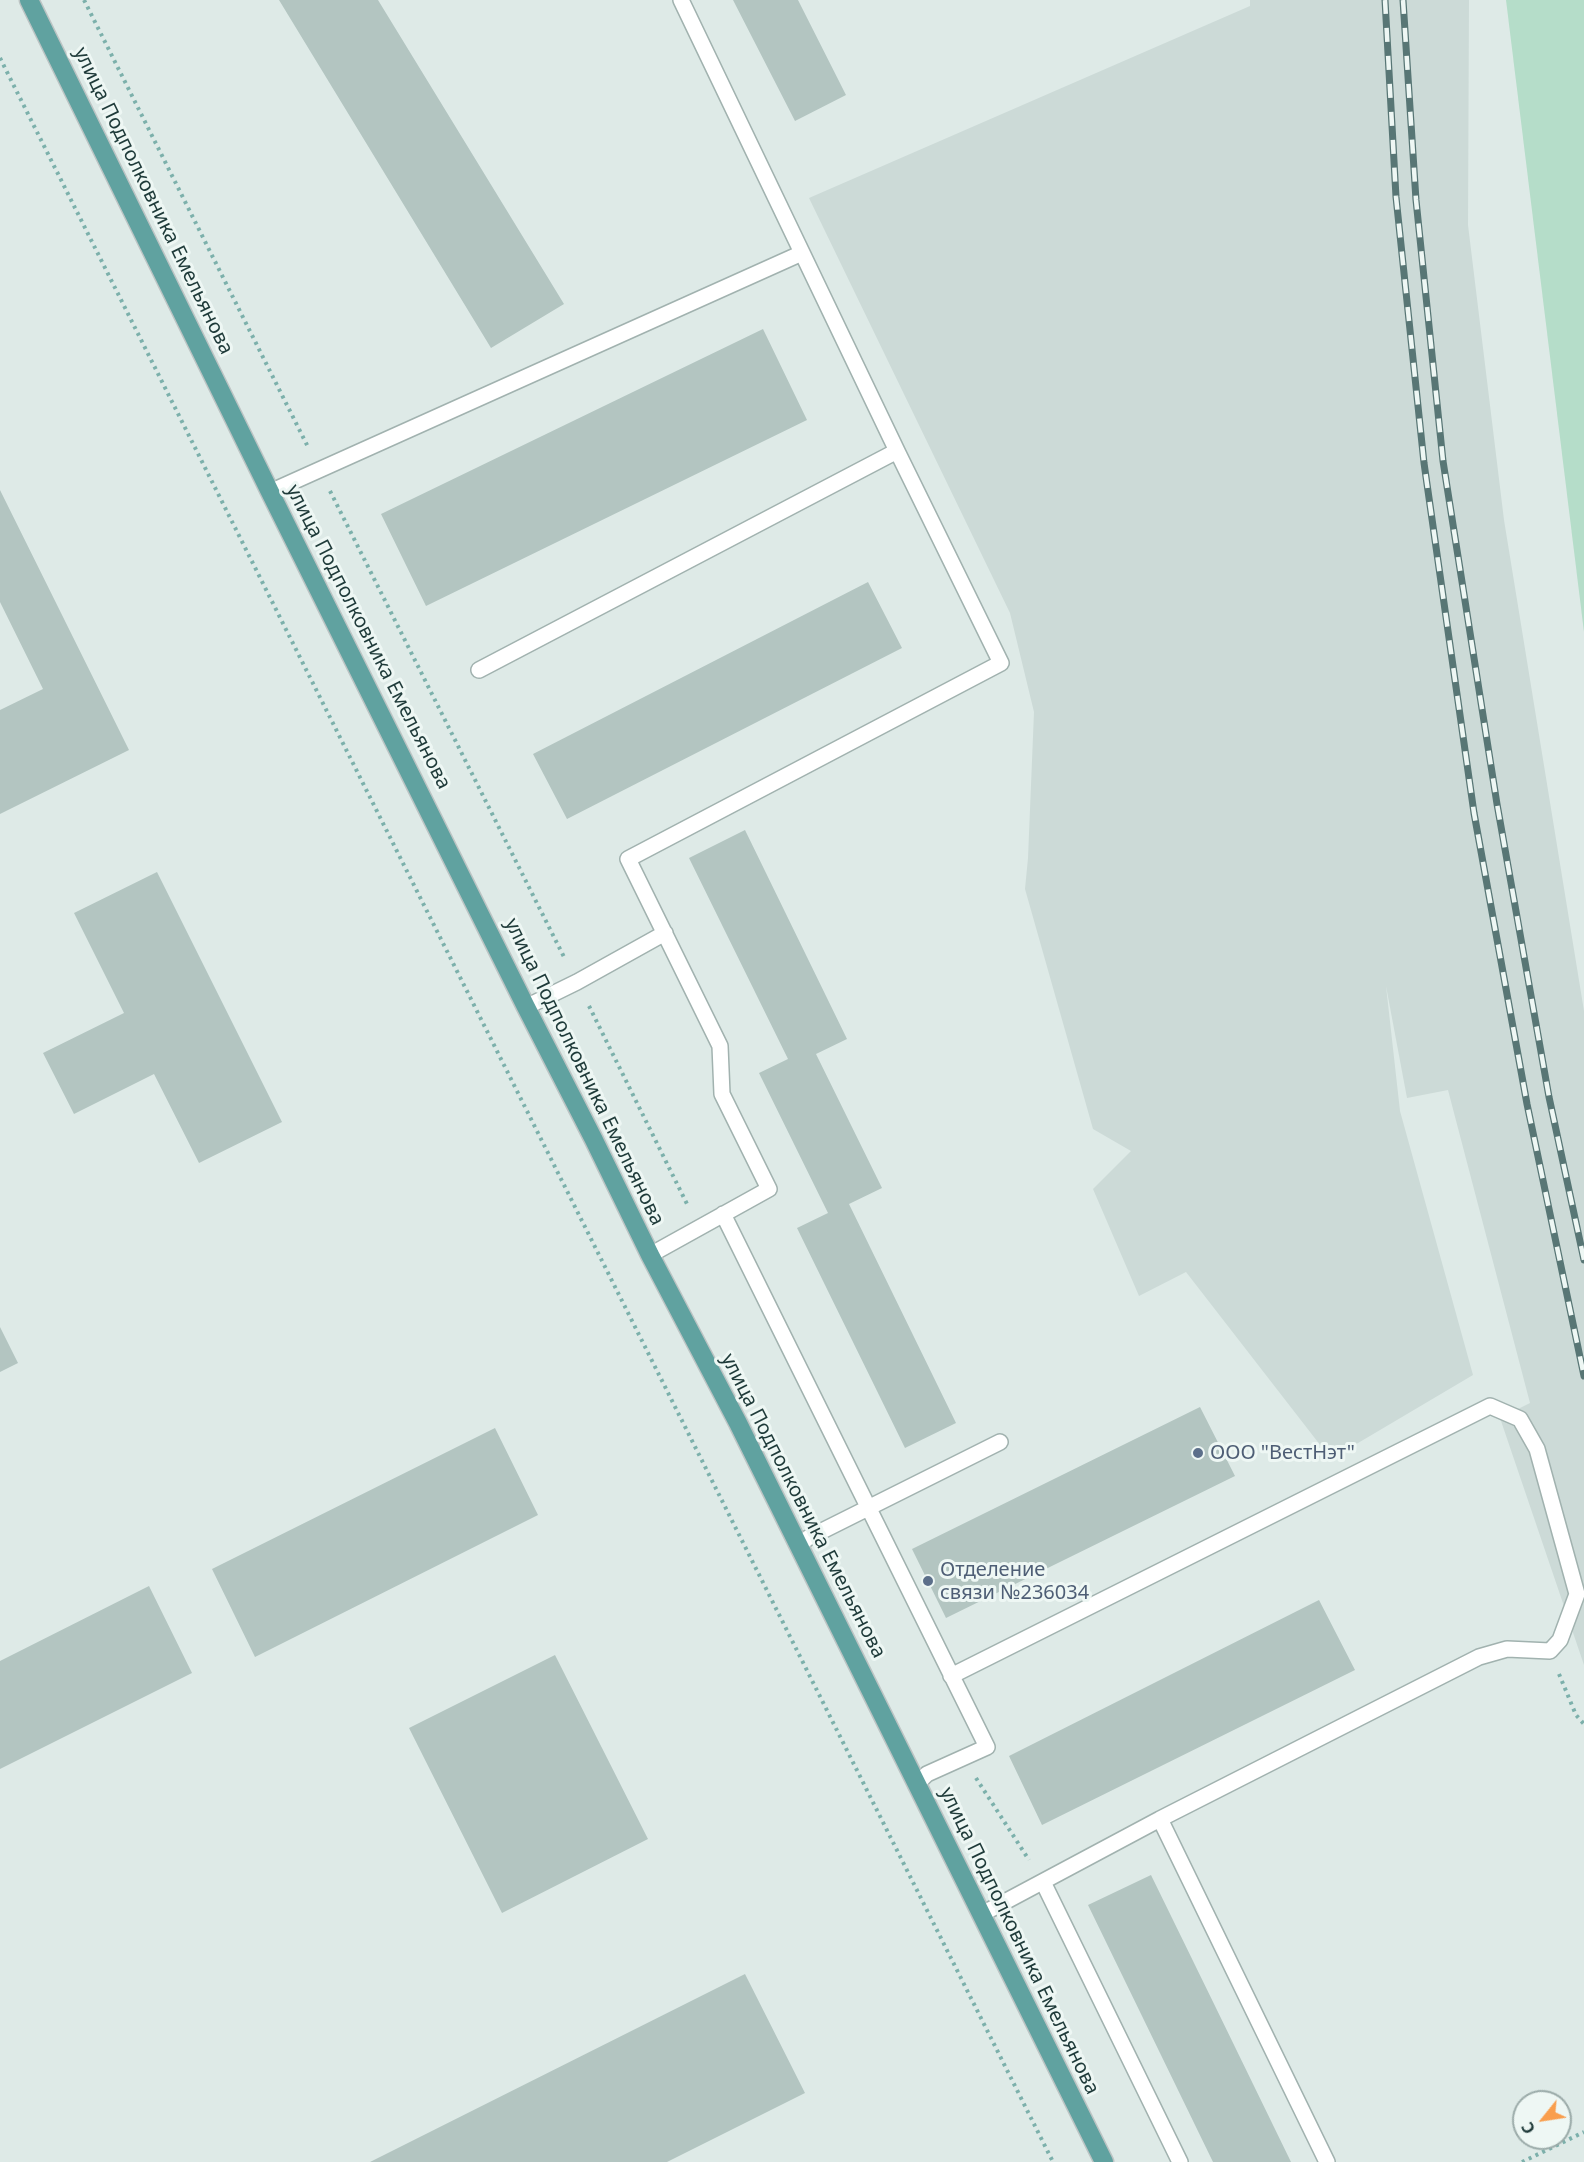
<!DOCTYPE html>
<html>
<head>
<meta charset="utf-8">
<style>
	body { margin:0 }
	#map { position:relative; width:1584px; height:2162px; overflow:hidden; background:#deeae7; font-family:"Noto Sans",sans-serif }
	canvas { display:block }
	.north { position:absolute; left:1512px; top:2090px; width:60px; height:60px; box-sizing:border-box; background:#eef7f4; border:2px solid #9baba9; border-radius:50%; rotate:240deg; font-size:16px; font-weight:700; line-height:24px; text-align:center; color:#1e3a39 }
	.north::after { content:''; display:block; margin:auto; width:21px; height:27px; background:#f99e4d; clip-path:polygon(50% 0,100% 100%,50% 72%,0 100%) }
</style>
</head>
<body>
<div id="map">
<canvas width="1584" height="2162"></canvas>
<div class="north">С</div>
</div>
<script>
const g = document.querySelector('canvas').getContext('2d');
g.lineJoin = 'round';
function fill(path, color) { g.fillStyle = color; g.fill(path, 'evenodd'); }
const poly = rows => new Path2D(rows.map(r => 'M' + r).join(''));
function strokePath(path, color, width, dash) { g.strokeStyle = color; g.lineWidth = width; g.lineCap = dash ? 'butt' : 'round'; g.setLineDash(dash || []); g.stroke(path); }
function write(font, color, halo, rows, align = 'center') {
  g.font = font + ' "Noto Sans",sans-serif'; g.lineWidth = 6; g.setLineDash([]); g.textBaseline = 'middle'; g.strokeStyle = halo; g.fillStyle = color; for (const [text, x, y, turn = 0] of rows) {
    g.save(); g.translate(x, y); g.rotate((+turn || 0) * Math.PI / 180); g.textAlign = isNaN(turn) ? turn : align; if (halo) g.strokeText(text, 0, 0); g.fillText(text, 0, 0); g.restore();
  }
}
fill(poly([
	[1250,0,1469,0,1468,225,1504,520,1584,1011,1584,1665,1500,1418,1530,1403,1448,1090,1407,1098,1386,986,1400,1111,1473,1375,1331,1459,1186,1272,1139,1296,1093,1189,1131,1151,1093,1129,1025,889,1028,858,1034,712,1010,613,809,198,1250,6]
]), '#ccdad7');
fill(poly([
	[1506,0,1584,0,1584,632]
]), '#b5ddc9');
fill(poly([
	[279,0,378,0,564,304,491,348],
	[733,0,798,0,846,95,795,121],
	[763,329,807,420,426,606,381,514],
	[0,490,129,750,0,814,0,710,43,689,0,602],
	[868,582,902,648,567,819,533,754],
	[745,830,847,1039,816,1054,882,1188,849,1204,956,1423,905,1448,797,1228,828,1213,759,1073,788,1059,689,858],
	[157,872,282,1122,199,1163,154,1074,74,1114,43,1053,124,1013,74,913],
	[0,1327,18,1363,0,1372],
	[1200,1407,1235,1476,946,1618,912,1549],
	[495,1428,538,1515,255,1657,212,1569],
	[149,1586,192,1673,0,1769,0,1661],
	[1319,1600,1355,1670,1042,1825,1009,1756],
	[555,1655,648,1839,502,1913,409,1728],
	[1151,1875,1216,2008,1291,2162,1213,2162,1088,1905],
	[745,1974,805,2093,667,2162,370,2162]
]), '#b3c5c1');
const service = poly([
	[681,0,897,451],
	[270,492,802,253],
	[479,670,897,451,1001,663,628,859,720,1046,722,1094,769,1189,650,1255],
	[526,1007,577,982,665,933],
	[723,1214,987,1747,927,1774,916,1785],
	[798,1546,808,1538,1000,1442],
	[951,1676,1490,1406,1520,1419,1537,1449,1577,1594,1560,1640,1550,1651,1507,1649,1479,1657,1160,1819],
	[1043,1882,1180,2162],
	[982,1914,1160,1819,1327,2162]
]);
const primary = poly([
	[29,0,270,492,526,1007,594,1140,650,1255,738,1423,1104,2162]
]);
strokePath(service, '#a1b2af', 18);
strokePath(primary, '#bcc4c4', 21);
strokePath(poly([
	[84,0,308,447],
	[0,58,1053,2162],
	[330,491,565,959],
	[589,1006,687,1204],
	[1559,1674,1576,1715,1584,1724],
	[976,1778,1029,1860],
	[1522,2162,1584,2132]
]), '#7cb0ab', 4, [3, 4.5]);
strokePath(service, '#fff', 15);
strokePath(primary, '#60a2a0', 18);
const rail = poly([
	[1385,0,1396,197,1424,463,1474,813,1527,1104,1584,1376],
	[1403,0,1416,200,1443,461,1497,804,1549,1097,1584,1260]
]);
strokePath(rail, '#587675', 7);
strokePath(rail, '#eef7f4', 4.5, [14]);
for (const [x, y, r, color] of [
	[1198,1453,6,"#5c6f8a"],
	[928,1581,6,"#5c6f8a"]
]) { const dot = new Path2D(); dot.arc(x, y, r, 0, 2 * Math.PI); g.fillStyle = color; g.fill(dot); strokePath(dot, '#eef7f4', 2); }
write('20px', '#1e3a39', '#eef7f4', [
	["улица Подполковника Емельянова",153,201,64],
	["улица Подполковника Емельянова",368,637,63],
	["улица Подполковника Емельянова",584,1072,64],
	["улица Подполковника Емельянова",803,1506,63],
	["улица Подполковника Емельянова",1019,1941,64]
]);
write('20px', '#4e5e75', '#eef7f4', [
	["ООО \"ВестНэт\"",1210,1453],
	["Отделение",940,1570],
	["связи №236034",940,1593]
], 'left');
</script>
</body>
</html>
